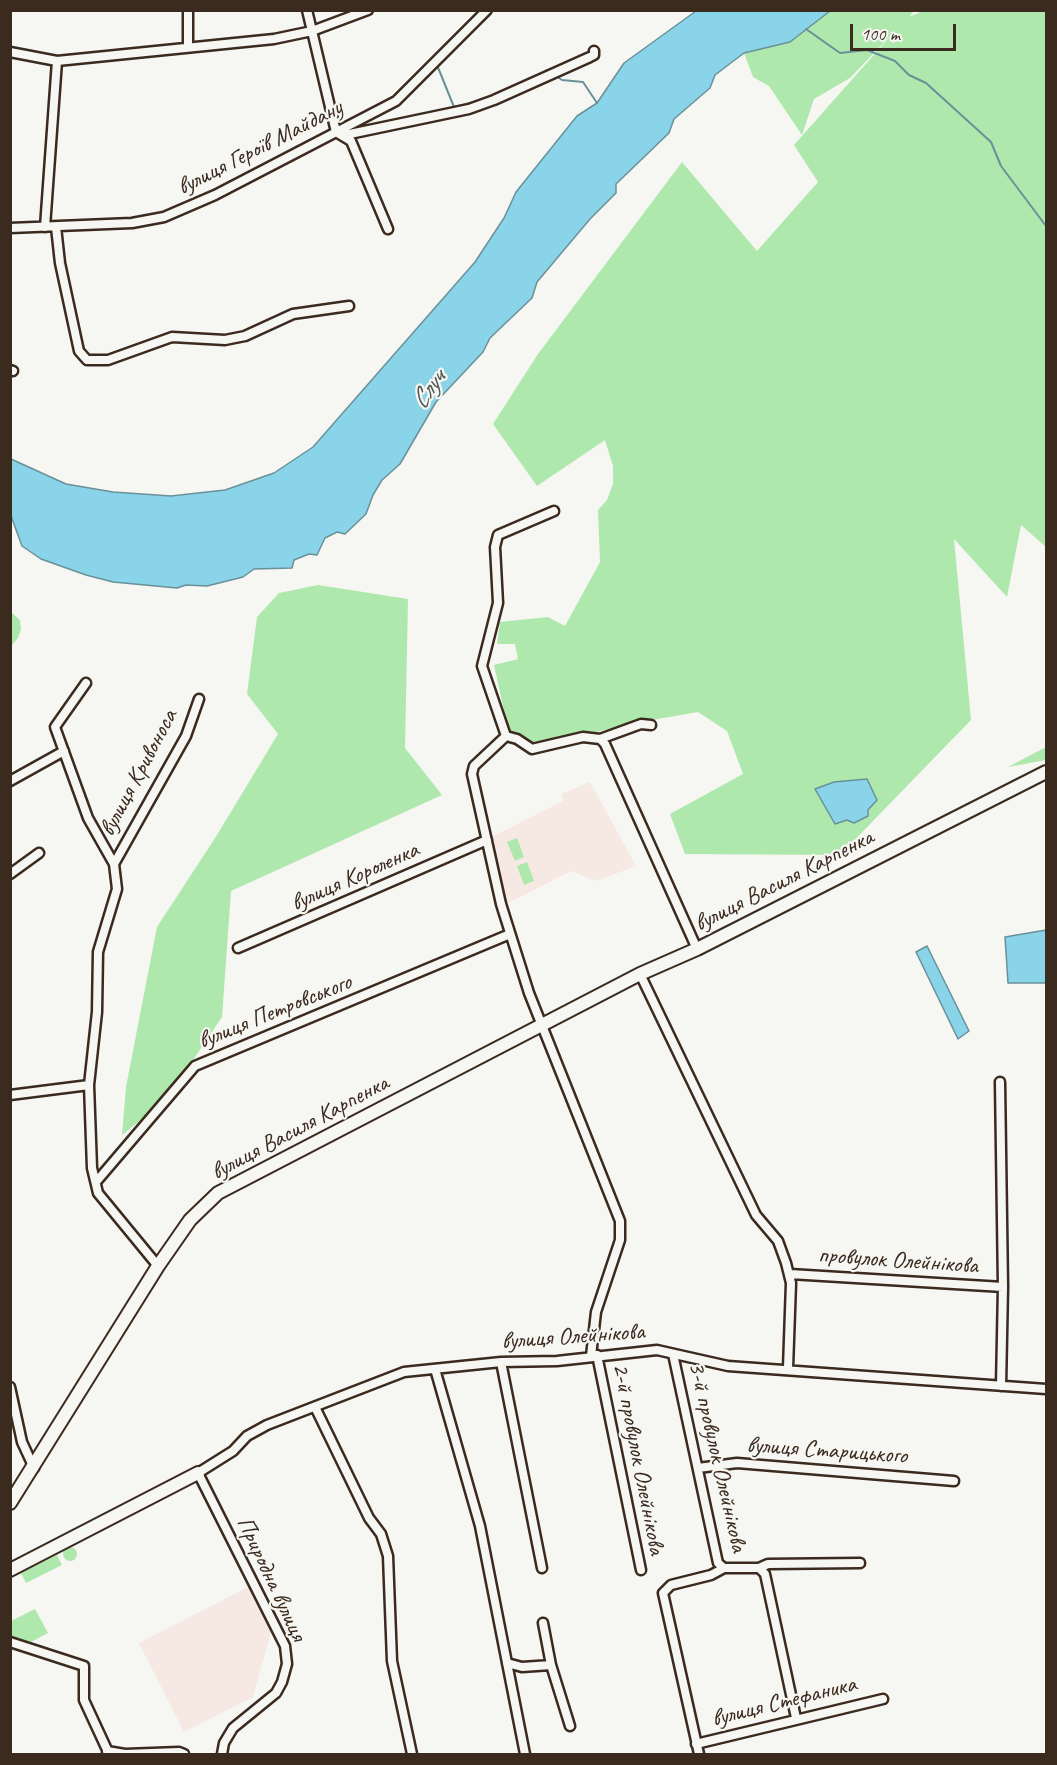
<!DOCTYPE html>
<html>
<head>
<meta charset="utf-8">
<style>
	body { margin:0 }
	#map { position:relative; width:1057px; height:1765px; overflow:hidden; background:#f6f6f2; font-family:Caveat,sans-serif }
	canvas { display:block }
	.frame { position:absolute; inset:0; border:12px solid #3b2a1e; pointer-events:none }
	.scale { position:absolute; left:850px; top:24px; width:106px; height:27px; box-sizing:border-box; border:3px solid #3b2a1e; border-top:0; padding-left:8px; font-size:18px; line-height:21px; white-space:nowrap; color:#3b2a1e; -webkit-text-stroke:4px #f6f6f2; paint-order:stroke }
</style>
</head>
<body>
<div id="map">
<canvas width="1057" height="1765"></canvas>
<div class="frame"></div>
<div class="scale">100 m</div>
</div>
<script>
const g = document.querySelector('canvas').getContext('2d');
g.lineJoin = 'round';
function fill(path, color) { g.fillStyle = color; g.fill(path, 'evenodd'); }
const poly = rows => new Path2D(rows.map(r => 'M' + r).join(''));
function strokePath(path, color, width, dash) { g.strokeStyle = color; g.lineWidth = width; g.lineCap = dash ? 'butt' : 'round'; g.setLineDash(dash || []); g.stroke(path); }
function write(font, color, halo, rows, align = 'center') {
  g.font = font + ' Caveat,sans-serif'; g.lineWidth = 4.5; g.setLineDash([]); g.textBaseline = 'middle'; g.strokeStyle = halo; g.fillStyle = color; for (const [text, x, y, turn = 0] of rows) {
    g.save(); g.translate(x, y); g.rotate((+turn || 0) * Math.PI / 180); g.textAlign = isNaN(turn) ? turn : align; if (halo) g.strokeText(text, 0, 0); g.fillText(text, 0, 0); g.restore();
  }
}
fill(poly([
	[590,782,636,866,596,881,571,871,508,903,503,897,490,838,563,801,561,794],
	[248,1587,271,1632,253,1697,184,1732,139,1643]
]), '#f6e8e3');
fill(poly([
	[925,10,1046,11,1046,547,1021,525,1007,597,954,539,971,720,840,855,685,854,670,814,743,774,727,731,698,712,629,724,540,746,509,733,494,665,518,659,515,644,497,644,500,622,548,617,565,626,600,562,598,510,607,500,613,484,613,466,605,440,537,486,493,424,538,354,682,162,757,251,818,182,794,145,895,31,850,78,814,99,802,135,769,86,753,77,744,53,790,42,830,11,914,11,909,17],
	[318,585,408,599,405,748,442,795,231,891,222,1017,167,1099,122,1135,126,1087,157,927,217,835,278,734,247,694,257,617,279,593],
	[11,612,20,620,21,629,18,638,11,646],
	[1046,747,1046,760,1008,767],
	[517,838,524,857,515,861,507,842],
	[527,862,534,881,524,885,517,866],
	'63 1554a7 7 0 1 1 14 0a7 7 0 1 1-14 0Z',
	[57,1555,62,1565,26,1583,21,1573],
	[35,1609,48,1633,31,1642,11,1638,11,1621]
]), '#afe8ac');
const water = poly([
	[696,11,830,11,790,42,744,53,715,75,710,88,674,119,669,133,616,184,616,193,590,219,537,282,532,298,490,338,483,352,436,402,400,464,382,480,373,495,366,514,345,534,337,532,325,538,317,555,309,554,294,560,292,568,254,569,243,577,207,586,186,585,177,588,113,582,86,575,41,559,22,546,11,516,11,459,66,484,113,492,171,496,225,490,274,473,313,447,475,262,504,218,516,192,577,116,597,103,624,63,696,11],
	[867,779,877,800,868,810,868,816,854,823,847,820,835,824,815,789,834,782,867,779],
	[1046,930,1046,983,1008,983,1005,937,1046,930],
	[927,946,969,1031,958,1039,916,952,927,946]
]);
fill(water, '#89d4e9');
strokePath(water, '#6a9098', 1.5);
strokePath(poly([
	[806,29,840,53,867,50,895,61,909,75,926,83,991,142,1001,166,1046,226],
	[437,65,454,107,482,100,516,86],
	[538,76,547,70,551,73],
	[556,76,562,80,583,82,597,103]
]), '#6a9098', 2);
const street = poly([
	[188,10,188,47],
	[307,10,336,132,351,141,388,229],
	[10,52,57,61,274,39,312,31,368,10],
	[345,135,469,109,494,100,590,57,594,55,594,51],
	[45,227,57,61],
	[56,227,60,263,79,351,87,360,108,360,172,337,225,340,245,336,293,314,349,306],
	[10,228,132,223,164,217,215,195,396,101,487,10],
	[10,370,13,371],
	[554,511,498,535,495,547,498,603,482,666,506,736,474,766,472,774,501,904,529,993,620,1221,620,1240,596,1312,591,1356],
	[86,683,55,727,88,818,114,864,117,889,98,952,97,1012,89,1085,92,1168,98,1193,158,1266],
	[651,725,641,724,600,739,605,744,697,949],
	[506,736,517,739,532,749,583,737,600,739],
	[10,781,64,751],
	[114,864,186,736,199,699],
	[10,874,39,853],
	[238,948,487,840],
	[640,974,756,1215,778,1241,786,1263,791,1283,788,1368],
	[1000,1082,1003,1287,1001,1386],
	[10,1095,89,1085],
	[96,1182,195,1066,510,934],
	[790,1274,1003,1287],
	[673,1354,718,1563,724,1568],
	[597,1355,641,1570],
	[501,1362,542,1568],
	[435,1369,480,1526,525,1754],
	[10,1387,22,1442,34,1468],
	[315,1407,369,1518,381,1534,388,1556,392,1661,412,1754],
	[698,1468,737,1463,954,1481],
	[759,1568,768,1564,860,1563],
	[543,1623,551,1665,570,1726],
	[10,1642,84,1666,84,1700,109,1754],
	[507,1663,522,1667,551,1665],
	[696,1744,883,1699],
	[107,1751,125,1754,179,1752,184,1754],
	[222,1754,224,1743,233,1728,276,1693,282,1682,287,1664,285,1646,198,1473,233,1451,247,1436,267,1425,404,1372,501,1362,557,1361,657,1350,728,1366,1046,1389],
	[699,1754,663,1593,671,1585,711,1575,724,1568,759,1568,765,1574,796,1718]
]);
const secondary = poly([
	[10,1503,158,1266,190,1220,218,1193,640,974,697,949,1046,772],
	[10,1570,198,1473]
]);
strokePath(street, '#3b2a1e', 13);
strokePath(secondary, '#3b2a1e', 16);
strokePath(street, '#f6f6f2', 8);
strokePath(secondary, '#f6f6f2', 12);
write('24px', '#3b2a1e', '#f6f6f2', [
	["вулиця Героїв Майдану",260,148,-27],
	["вулиця Кривоноса",139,773,-62],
	["вулиця Короленка",355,877,-24],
	["вулиця Василя Карпенка",784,881,-27],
	["вулиця Петровського",275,1012,-22],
	["вулиця Василя Карпенка",300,1128,-28],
	["провулок Олейнікова",898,1261,4],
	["вулиця Олейнікова",573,1337,-4],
	["вулиця Старицького",827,1451,4],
	["3-й провулок Олейнікова",717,1457,77],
	["2-й провулок Олейнікова",638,1459,79],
	["Природна вулиця",271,1579,65],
	["вулиця Стефаника",784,1702,-14]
]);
write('italic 26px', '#4e5451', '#f6f6f2', [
	["Случ",429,390,-54]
]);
</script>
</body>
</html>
